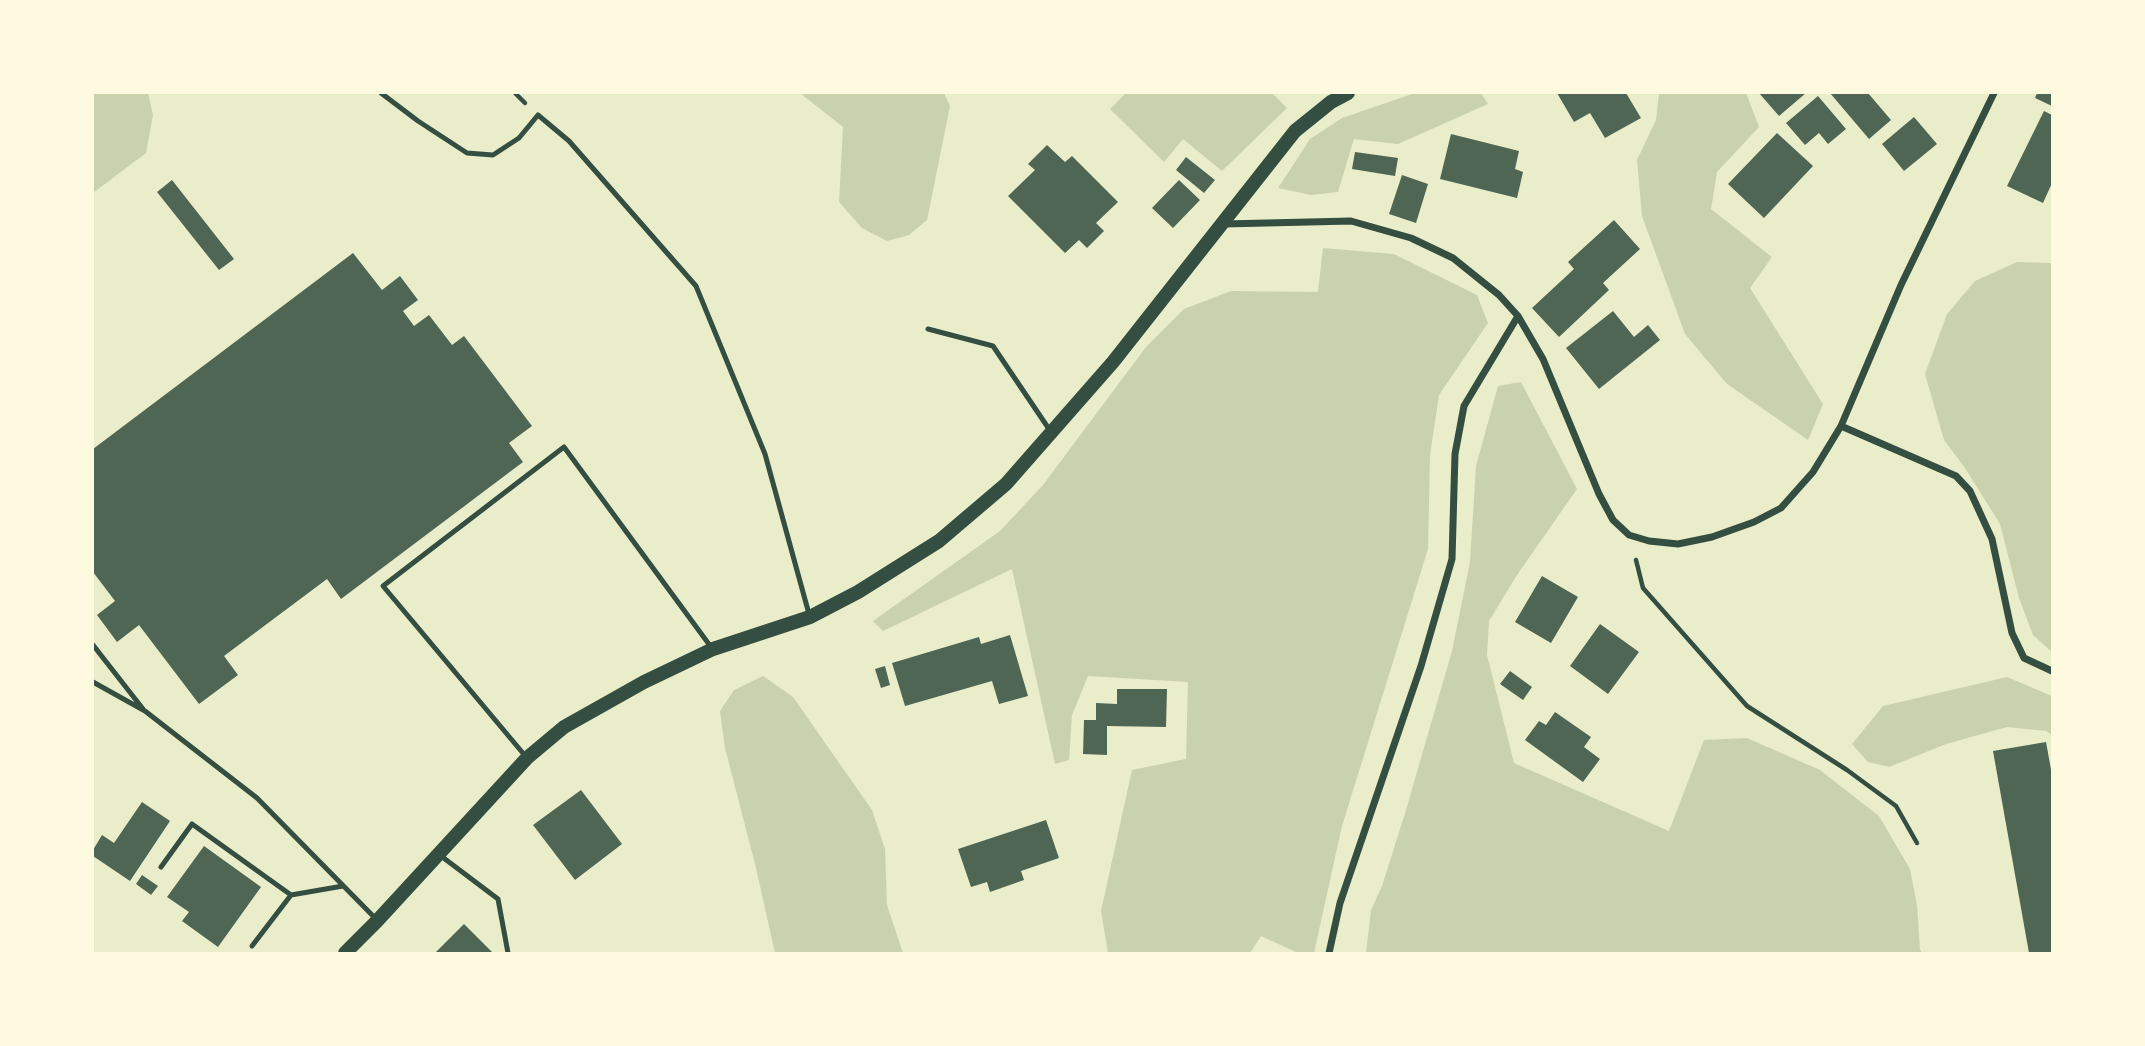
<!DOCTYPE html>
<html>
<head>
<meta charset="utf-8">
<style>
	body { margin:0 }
	#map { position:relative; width:2145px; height:1046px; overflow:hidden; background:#e9edc9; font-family:"DM Sans",sans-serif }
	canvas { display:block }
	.frame { position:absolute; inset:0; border:94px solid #fefae0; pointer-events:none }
</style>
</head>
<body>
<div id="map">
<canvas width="2145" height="1046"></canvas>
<div class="frame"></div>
</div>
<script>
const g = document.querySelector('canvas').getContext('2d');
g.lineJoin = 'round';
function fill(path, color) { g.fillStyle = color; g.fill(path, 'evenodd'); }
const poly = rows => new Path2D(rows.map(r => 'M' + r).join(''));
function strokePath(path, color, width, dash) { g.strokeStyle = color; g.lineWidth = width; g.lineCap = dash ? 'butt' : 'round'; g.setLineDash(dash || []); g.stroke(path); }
fill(poly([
	[93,93,148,93,153,115,146,153,93,193],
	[800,93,944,93,950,106,927,220,909,235,887,241,862,228,839,202,843,127],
	[1126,93,1272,93,1287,108,1222,171,1183,139,1164,162,1110,109],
	[1415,93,1481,93,1488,104,1398,144,1354,139,1338,192,1311,195,1278,188,1310,139,1342,118],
	[1659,93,1746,93,1759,127,1717,172,1711,209,1772,257,1750,288,1823,404,1808,440,1727,384,1685,334,1642,216,1637,160,1656,120],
	[1323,248,1394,254,1477,295,1488,323,1439,395,1430,455,1428,549,1342,826,1314,953,1298,953,1261,936,1250,953,1108,953,1101,911,1132,770,1186,759,1188,682,1088,676,1072,715,1069,760,1055,764,1012,569,883,631,873,621,1000,531,1043,485,1146,347,1184,309,1231,291,1318,292],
	[2017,262,2052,263,2052,652,2033,635,2019,598,2000,524,1965,468,1944,440,1925,374,1947,314,1975,281],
	[1521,382,1577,489,1517,575,1489,621,1487,655,1514,763,1669,831,1704,740,1747,738,1820,770,1879,816,1910,869,1917,905,1920,949,1922,953,1366,953,1371,910,1382,886,1406,810,1452,651,1470,562,1476,466,1498,386],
	[763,676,793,697,872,810,885,849,887,905,903,953,775,953,756,868,725,748,720,711,734,690],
	[2007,677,2052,696,2052,735,2046,731,2007,727,1946,744,1889,767,1868,762,1852,744,1883,706]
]), '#cad2ad');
fill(poly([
	[1557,93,1626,93,1641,118,1605,138,1590,113,1574,122],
	[1759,93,1806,93,1779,116],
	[1830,93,1868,93,1891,120,1869,139],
	[2037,93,2052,93,2052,106,2035,98],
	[1818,96,1846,129,1828,144,1819,133,1805,145,1786,123],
	[2044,111,2052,115,2052,183,2043,203,2007,186],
	[1914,117,1937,144,1904,171,1882,144],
	[1777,133,1813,166,1764,218,1728,184],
	[1451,134,1519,151,1515,169,1523,172,1517,198,1440,179],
	[1047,145,1065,162,1072,156,1118,202,1096,223,1104,231,1087,248,1079,240,1065,253,1008,196,1035,170,1028,164],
	[1355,152,1398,158,1395,176,1352,169],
	[1186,157,1215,180,1204,193,1176,170],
	[1402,175,1428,184,1416,223,1389,214],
	[172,180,234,259,219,270,157,192],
	[1179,180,1200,200,1173,228,1152,208],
	[1614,220,1640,249,1603,283,1609,290,1559,337,1532,308,1574,269,1568,262],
	[353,253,382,290,400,276,418,300,403,311,414,326,429,315,452,345,464,336,532,426,509,443,523,462,341,599,327,579,224,656,238,675,199,704,139,625,117,642,97,615,115,601,93,572,93,449],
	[1613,311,1634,337,1648,325,1660,340,1599,389,1566,348],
	[1542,576,1578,597,1551,643,1515,622],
	[1600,624,1639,652,1608,694,1570,666],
	[1010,635,1028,696,999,704,992,681,905,706,892,663,979,637,981,644],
	[885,666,890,685,881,688,875,669],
	[1510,671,1532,687,1523,700,1500,684],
	[1117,689,1167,689,1166,727,1107,726,1107,755,1083,754,1084,720,1096,720,1096,703,1117,704],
	[1555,712,1591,737,1584,747,1600,759,1583,782,1525,740,1539,721,1546,725],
	[2046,742,2052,775,2052,953,2029,953,1993,751],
	[581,790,622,844,575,880,533,825],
	[142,802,170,821,130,881,93,856,93,850,102,835,114,843],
	[1046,820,1059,858,1021,871,1024,880,990,892,987,882,971,887,958,849],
	[204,846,261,887,218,947,182,921,189,912,167,897],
	[142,875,158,886,151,895,136,884],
	[464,924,493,953,435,953]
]), '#4f6655');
strokePath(poly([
	[515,93,525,103],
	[1636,560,1643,588,1747,706,1847,770,1896,806,1917,843]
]), '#344e41', 4.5);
strokePath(poly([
	[381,93,418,121,467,153,493,155,519,138,538,115,569,141,696,286,765,454,809,614],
	[928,329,993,346,1051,432],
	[93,645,143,709],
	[93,682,145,711,257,798,376,919],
	[527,758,383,586,564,447,711,647],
	[441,856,498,899,508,953],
	[161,867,192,824,291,895,252,946],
	[291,895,343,886]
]), '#344e41', 5);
strokePath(poly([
	[1224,224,1351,221,1411,238,1453,258,1499,295,1518,316,1543,359,1599,494,1613,520,1629,535,1649,541,1678,544,1712,537,1754,522,1781,508,1813,472,1841,426,1901,285,1994,93],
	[1841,426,1956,476,1970,491,1992,539,2012,633,2024,658,2052,671],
	[1329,953,1340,903,1421,666,1452,559,1455,454,1464,406,1518,316]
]), '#344e41', 7);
strokePath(poly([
	[345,953,377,921,527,758,564,727,644,682,713,649,810,617,858,592,939,541,1006,484,1113,362,1295,131,1331,102,1348,93]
]), '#344e41', 14);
</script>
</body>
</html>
